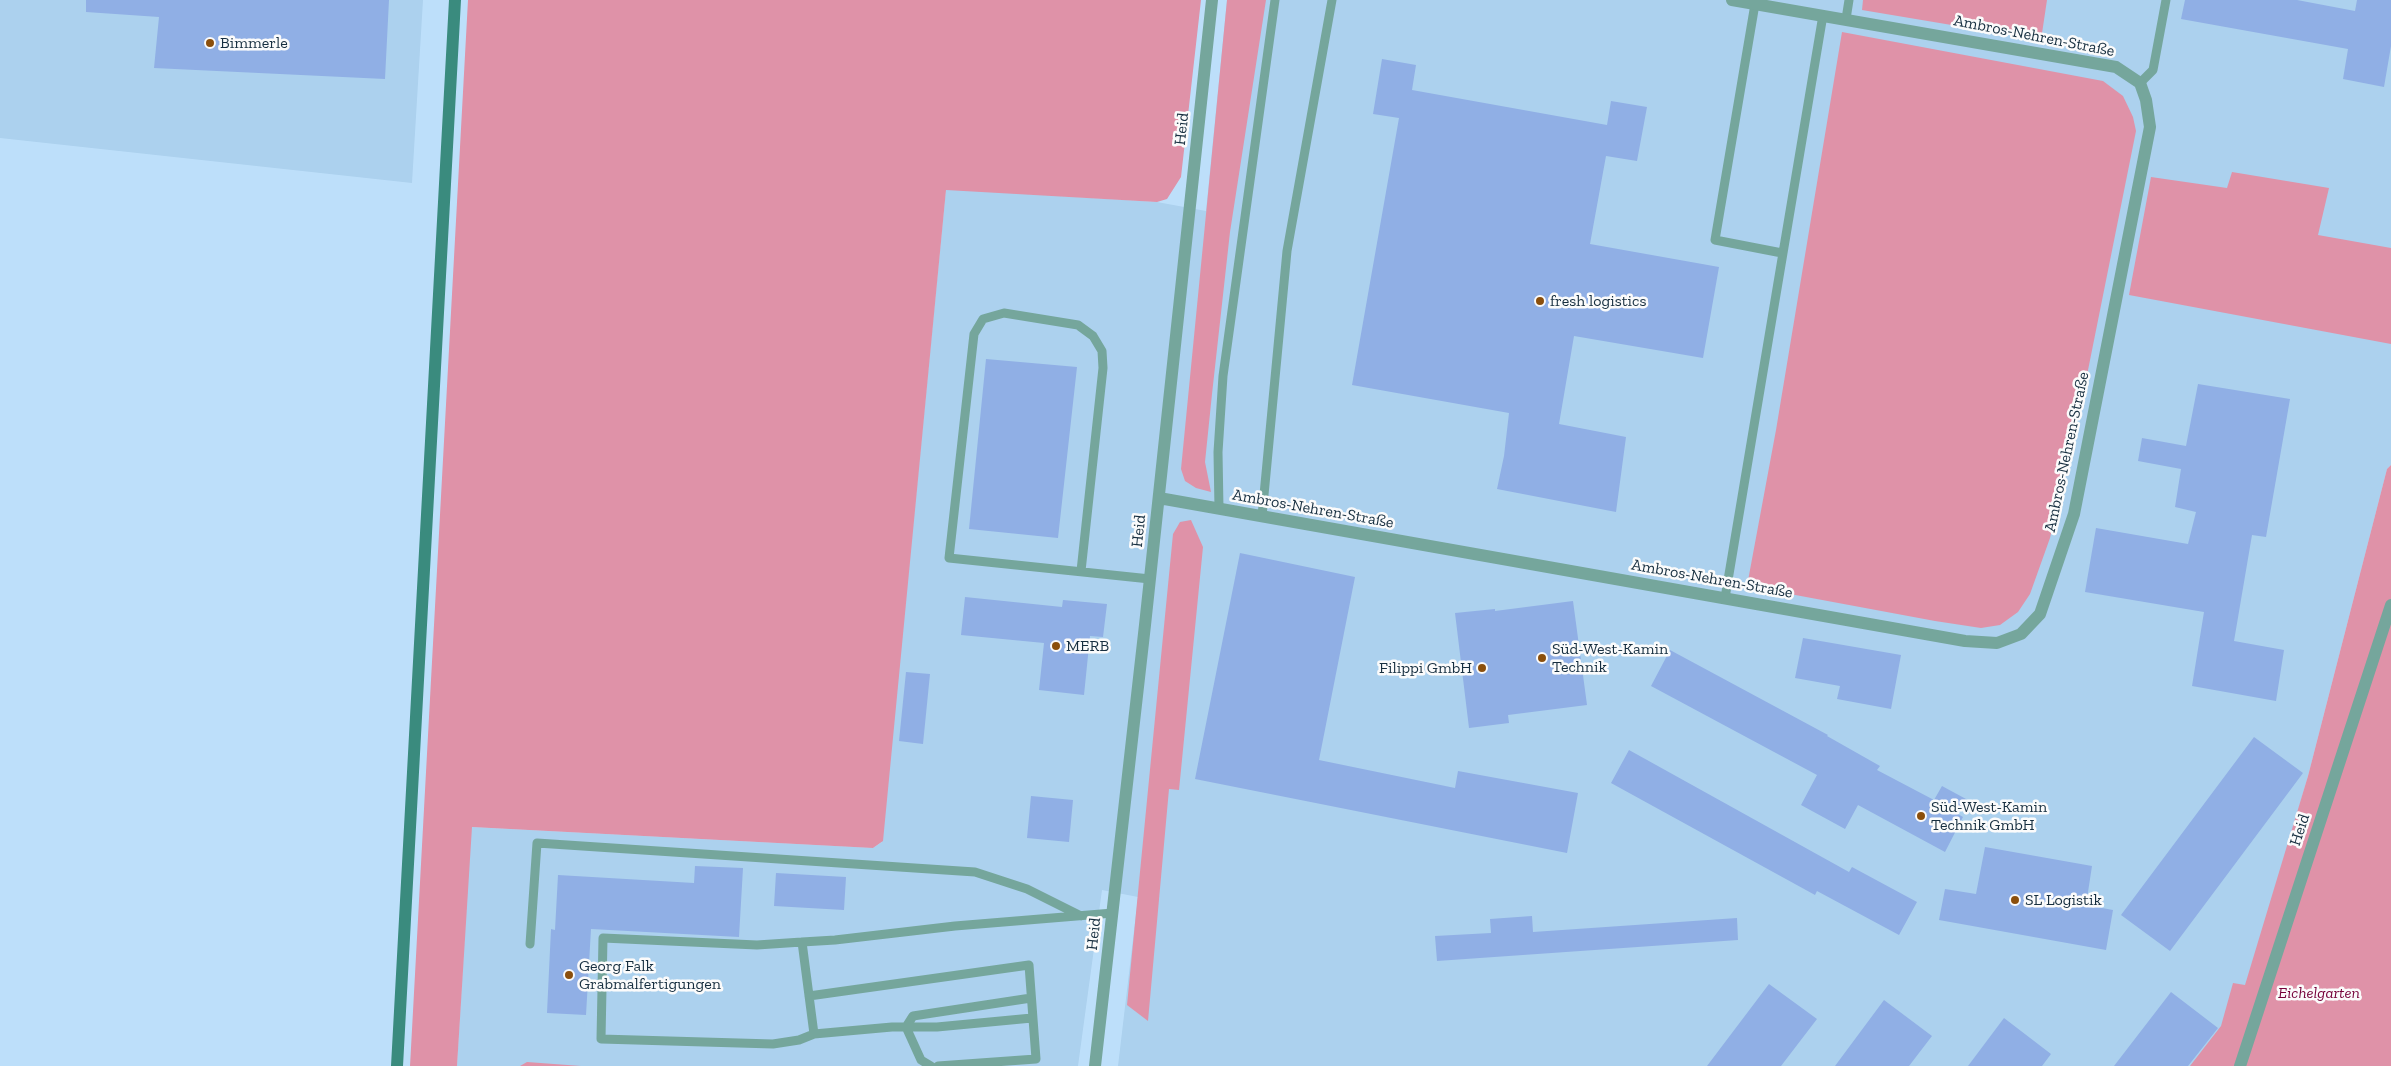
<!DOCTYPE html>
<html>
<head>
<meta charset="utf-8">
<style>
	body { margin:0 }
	canvas { display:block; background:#bddffa }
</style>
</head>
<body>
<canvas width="2391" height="1066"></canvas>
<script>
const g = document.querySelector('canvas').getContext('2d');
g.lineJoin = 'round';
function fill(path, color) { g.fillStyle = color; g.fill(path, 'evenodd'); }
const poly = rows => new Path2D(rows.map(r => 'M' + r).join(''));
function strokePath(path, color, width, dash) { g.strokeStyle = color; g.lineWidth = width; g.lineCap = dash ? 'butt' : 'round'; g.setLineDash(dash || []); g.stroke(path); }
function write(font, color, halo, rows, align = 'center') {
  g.font = font + ' "Zilla Slab",serif'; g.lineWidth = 5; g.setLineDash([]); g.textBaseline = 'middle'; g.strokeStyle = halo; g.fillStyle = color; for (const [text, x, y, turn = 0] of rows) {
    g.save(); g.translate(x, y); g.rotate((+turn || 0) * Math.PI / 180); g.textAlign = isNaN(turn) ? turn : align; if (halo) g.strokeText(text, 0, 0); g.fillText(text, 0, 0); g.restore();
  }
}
fill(poly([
	[0,0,423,0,412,183,0,138],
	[1227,0,2391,0,2391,465,2387,469,2308,776,2223,1066,1118,1066,1138,897,1102,890,1078,1066,457,1066,471,827,873,848,882,842,946,189,1157,202,1206,211]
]), '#acd1ee');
fill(poly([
	[468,0,1201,0,1181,177,1167,199,1157,202,946,190,883,841,873,848,472,827,457,1066,410,1066],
	[1227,0,1266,0,1230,232,1212,394,1205,462,1211,492,1196,488,1185,481,1181,469],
	[1863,0,2047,0,2041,40,1862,10],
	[1842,32,2103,81,2123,96,2133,117,2136,131,2083,395,2050,538,2030,594,2018,612,2000,625,1981,628,1935,621,1747,586,1776,430],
	[2232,172,2329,188,2318,235,2391,248,2391,344,2129,295,2151,177,2227,188],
	[2391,465,2391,1066,2190,1066,2221,1026,2233,983,2245,985,2308,776,2387,469],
	[1191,520,1203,547,1179,790,1169,789,1148,1021,1127,1005,1173,534,1180,522],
	[527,1062,581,1066,520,1066]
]), '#df92a8');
fill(poly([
	[86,0,389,0,385,79,154,68,159,17,86,12],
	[2185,0,2297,0,2355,11,2357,0,2391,0,2391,46,2384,87,2343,79,2348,49,2181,19],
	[1382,59,1416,65,1412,90,1607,125,1611,101,1647,107,1637,161,1606,156,1590,244,1719,267,1703,358,1574,336,1559,424,1626,437,1616,512,1497,489,1504,456,1509,413,1352,385,1399,118,1373,114],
	[986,359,1077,367,1058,538,969,529],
	[2198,384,2290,399,2266,537,2252,535,2234,641,2284,650,2276,701,2192,686,2204,612,2085,592,2096,528,2188,544,2196,512,2175,507,2181,469,2138,461,2142,438,2186,446],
	[1240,553,1355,577,1319,760,1455,788,1458,771,1578,793,1567,853,1195,779],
	[965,597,1062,607,1063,600,1107,604,1103,637,1090,636,1084,695,1039,690,1044,643,961,635],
	[1573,601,1587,705,1508,715,1509,723,1469,728,1455,613,1495,609,1495,611],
	[1803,638,1901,655,1891,709,1837,699,1840,686,1795,678],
	[1670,650,1828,735,1827,736,1880,766,1877,770,1934,800,1942,786,1966,799,1958,814,1963,817,1945,852,1858,805,1845,829,1801,805,1817,775,1651,686],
	[906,672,930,674,923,744,899,741],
	[2254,737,2303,773,2170,951,2121,915],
	[1629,750,1849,872,1852,867,1917,902,1899,935,1817,891,1815,895,1611,783],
	[1031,796,1073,800,1069,842,1027,838],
	[1985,847,2092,866,2086,905,2113,910,2106,950,1939,920,1945,889,1976,894],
	[695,866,743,868,739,937,591,929,586,1015,547,1013,551,929,555,930,558,875,694,883],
	[776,873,846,877,844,910,774,906],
	[1532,916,1533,932,1737,918,1738,940,1437,961,1435,936,1491,933,1490,919],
	[1769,984,1817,1019,1781,1066,1707,1066],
	[2171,992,2218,1028,2188,1066,2114,1066],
	[1884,1000,1932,1036,1909,1066,1835,1066],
	[2004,1018,2051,1054,2042,1066,1968,1066]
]), '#90afe5');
strokePath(poly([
	[1755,4,1715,240,1782,253],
	[1846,19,1849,0],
	[2140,83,2153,70,2166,0],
	[1219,509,1218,452,1223,376,1275,0],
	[1262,516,1287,251,1332,0],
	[1081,571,1103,368,1102,351,1093,336,1078,325,1004,313,983,319,974,334,949,558,1150,579],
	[1725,598,1823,15],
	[802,942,814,1034,799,1040,773,1044,601,1039,603,938,757,945,802,942,835,940,955,926,1113,913],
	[530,944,537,843,975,872,1027,889,1081,916],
	[809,996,1029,965,1036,1059,938,1066],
	[814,1034,892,1027,937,1027,1032,1018],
	[931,1066,921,1060,906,1027,913,1016,1031,998]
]), '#75a69c', 9);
strokePath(poly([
	[1159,498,1965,641,1997,643,2021,634,2040,614,2074,514,2150,127,2146,100,2140,83,2116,67,1732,0],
	[1095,1066,1145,625,1212,0],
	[2240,1066,2391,605]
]), '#75a69c', 12);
strokePath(poly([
	[397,1066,455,0]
]), '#3a8b7e', 12);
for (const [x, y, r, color] of [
	[210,43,5,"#8b4f0c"],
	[1540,301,5,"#8b4f0c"],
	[1056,646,5,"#8b4f0c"],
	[1542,658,5,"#8b4f0c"],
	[1482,668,5,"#8b4f0c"],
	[1921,816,5,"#8b4f0c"],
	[2015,900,5,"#8b4f0c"],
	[569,975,5,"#8b4f0c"]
]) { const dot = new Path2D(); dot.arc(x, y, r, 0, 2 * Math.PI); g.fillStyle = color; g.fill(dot); strokePath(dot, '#fbfbfb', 2); }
write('16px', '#172f40', '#fbfbfb', [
	["Ambros-Nehren-Straße",2034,36,11],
	["Heid",1182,129,-84],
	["Ambros-Nehren-Straße",2067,452,-78],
	["Ambros-Nehren-Straße",1313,509,10],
	["Heid",1139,531,-84],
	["Ambros-Nehren-Straße",1712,579,10],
	["Heid",2300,830,-72],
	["Heid",1094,934,-84]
]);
write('16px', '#172f40', '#fbfbfb', [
	["Bimmerle",220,43],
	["fresh logistics",1550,301],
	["MERB",1066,646],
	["Süd-West-Kamin",1552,649],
	["Technik",1552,667],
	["Filippi GmbH",1472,668,"right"],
	["Süd-West-Kamin",1931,807],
	["Technik GmbH",1931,825],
	["SL Logistik",2025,900],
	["Georg Falk",579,966],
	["Grabmalfertigungen",579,984]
], 'left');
write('italic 16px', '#750039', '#fbfbfb', [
	["Eichelgarten",2319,993]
]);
</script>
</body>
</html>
